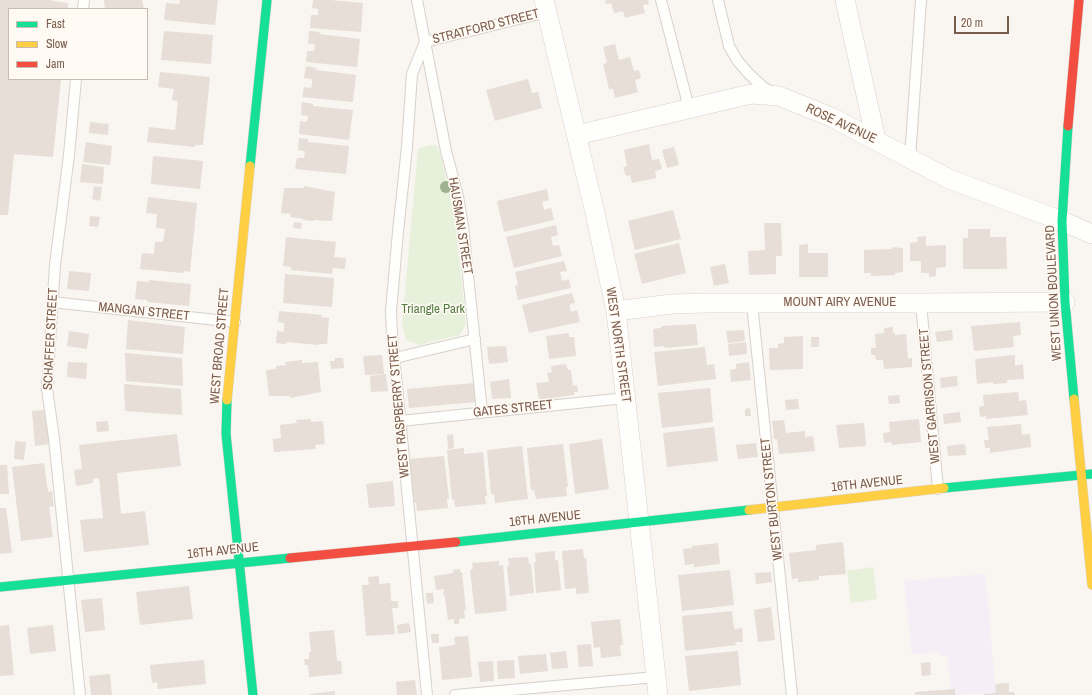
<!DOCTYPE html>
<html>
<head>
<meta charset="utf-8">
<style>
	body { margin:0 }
	#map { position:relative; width:1092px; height:695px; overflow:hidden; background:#f9f5f0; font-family:"Archivo Narrow",sans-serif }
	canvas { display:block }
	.legend { position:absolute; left:8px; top:8px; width:140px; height:72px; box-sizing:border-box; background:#fffaf3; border:1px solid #cabbb1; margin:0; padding:5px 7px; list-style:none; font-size:12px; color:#7a5c4d }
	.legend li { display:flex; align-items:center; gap:8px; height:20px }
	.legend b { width:20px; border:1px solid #cabbb1 }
	.scale { position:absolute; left:954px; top:16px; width:55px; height:18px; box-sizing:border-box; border:2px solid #7a5c4d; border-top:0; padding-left:5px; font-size:12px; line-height:14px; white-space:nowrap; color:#7a5c4d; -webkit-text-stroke:3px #fffaf3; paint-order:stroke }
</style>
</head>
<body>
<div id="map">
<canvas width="1092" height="695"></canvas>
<ul class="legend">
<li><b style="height:5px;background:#16e098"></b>Fast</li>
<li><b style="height:5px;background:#ffcf43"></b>Slow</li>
<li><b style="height:5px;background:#f24e42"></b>Jam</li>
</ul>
<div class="scale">20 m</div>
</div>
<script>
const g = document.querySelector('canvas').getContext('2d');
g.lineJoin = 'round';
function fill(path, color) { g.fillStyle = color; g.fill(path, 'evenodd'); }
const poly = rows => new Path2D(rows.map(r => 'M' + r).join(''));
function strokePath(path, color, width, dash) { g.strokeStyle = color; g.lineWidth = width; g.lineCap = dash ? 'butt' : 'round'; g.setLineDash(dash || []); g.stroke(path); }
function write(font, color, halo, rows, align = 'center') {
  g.font = font + ' "Archivo Narrow",sans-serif'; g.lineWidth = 3; g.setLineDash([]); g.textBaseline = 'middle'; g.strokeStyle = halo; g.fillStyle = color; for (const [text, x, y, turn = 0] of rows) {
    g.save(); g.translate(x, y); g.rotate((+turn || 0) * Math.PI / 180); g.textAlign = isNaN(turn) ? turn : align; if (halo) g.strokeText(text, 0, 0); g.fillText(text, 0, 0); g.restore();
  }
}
fill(poly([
	[985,574,990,618,989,619,996,693,955,695,955,689,951,689,947,655,939,655,939,652,912,654,904,581]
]), '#f6eef6');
fill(poly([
	[430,145,437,146,440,152,455,218,466,324,460,335,419,345,406,340,402,324,418,149],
	[873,567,877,599,851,603,847,571]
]), '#e7f0db');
fill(poly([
	[0,0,52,0,52,1,68,3,68,9,9,9,9,79,61,79,53,157,14,154,8,215,0,215],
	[104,0,142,0,144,9,105,9],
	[180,0,218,0,215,25,164,20,166,3,179,4],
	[313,0,330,0,363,3,361,32,310,28,311,15,318,15,318,9,312,8],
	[605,0,648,0,649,4,643,5,645,13,625,18,623,11,614,13,611,3,606,4],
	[164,31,213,35,211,64,161,60],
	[309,31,320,32,319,34,360,39,357,67,306,62,307,51,314,51,315,44,308,44],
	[615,44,619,60,630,57,634,71,639,70,641,78,635,80,638,92,615,98,613,89,609,89,603,64,607,63,603,47],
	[306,66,317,68,316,70,356,75,353,102,302,97,304,87,311,88,312,84,312,79,304,78],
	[160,72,210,77,203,145,195,145,195,147,147,142,149,127,175,130,178,101,172,100,174,89,158,87],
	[528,79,532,93,538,92,542,108,495,121,486,90],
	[302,102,313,104,313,106,353,110,349,140,299,134,300,121,307,122,308,116,301,115],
	[90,122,109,124,108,135,89,133],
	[299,138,308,139,308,142,349,146,346,174,295,169,297,158,304,158,305,151,298,150],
	[86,142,112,146,110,165,83,162],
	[649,144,652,160,659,159,662,169,655,171,656,178,632,183,630,175,626,176,623,167,627,166,624,150],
	[674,147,679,165,667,168,662,150],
	[153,156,203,161,200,189,151,184],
	[82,164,104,167,103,184,80,182],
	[94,186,102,187,100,201,92,199],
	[304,186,335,192,332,221,314,220,314,221,303,220,304,219,290,217,291,214,281,213,284,188,304,188],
	[547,189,549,200,542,202,544,210,551,208,554,220,504,232,497,201],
	[148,197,197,203,190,272,184,271,183,273,140,269,142,253,154,254,155,242,163,242,165,229,156,228,157,214,146,213],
	[673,210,681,239,635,250,628,221],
	[90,216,100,217,98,227,89,226],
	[294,222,302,223,301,229,293,228],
	[764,223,781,223,782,256,776,256,776,274,749,275,748,251,765,250],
	[556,225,558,235,551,237,553,246,559,245,562,256,514,268,506,237],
	[968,229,990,229,990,237,1006,237,1007,269,963,269,963,238,968,238],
	[926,236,926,246,946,245,946,267,936,268,936,276,929,277,929,273,921,273,921,261,910,261,910,243,918,242,917,237],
	[286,237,336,242,334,257,346,258,345,269,333,268,332,274,291,270,291,267,283,266],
	[679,243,686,273,642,284,634,254],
	[808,244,808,253,828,253,828,277,799,277,799,245],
	[892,247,903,248,903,272,895,273,895,275,871,276,871,273,864,273,864,250,892,249],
	[564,261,567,271,560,272,562,281,569,279,571,288,518,300,515,286,518,285,515,272],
	[725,264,729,283,714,286,710,267],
	[69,271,91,273,89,291,67,289],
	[285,274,334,278,332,307,283,303],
	[149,280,191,284,189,306,147,302,147,300,135,299,137,281,149,282],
	[572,293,575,303,570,304,570,308,571,312,577,310,580,322,529,333,522,305],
	[279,311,322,315,321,317,329,318,327,344,319,344,319,345,286,342,286,344,276,343,277,331,284,332,284,323,278,322],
	[128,320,185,327,183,354,126,349],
	[1020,322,1021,335,1013,336,1014,347,974,351,971,326],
	[696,324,698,345,665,348,664,346,654,347,653,329,661,328,661,326],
	[893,327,893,333,895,333,895,335,906,334,908,358,912,358,912,367,884,369,883,360,876,360,875,355,871,355,871,348,876,348,875,334,884,333,884,328],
	[744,330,745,341,728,343,726,331],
	[952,330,953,340,937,342,935,332],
	[69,331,89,334,87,349,67,346],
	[569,333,569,337,574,337,576,356,549,359,546,336],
	[803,336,803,369,770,370,769,348,778,348,778,344,784,343,784,337],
	[811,337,819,337,819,347,811,347],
	[746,342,747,354,729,356,728,344],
	[506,346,508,362,489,364,487,347],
	[705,347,707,365,714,364,716,379,658,386,654,352],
	[125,353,182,358,183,386,126,381],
	[382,355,384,374,365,375,363,356],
	[1015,355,1015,366,1023,364,1024,379,1007,380,1007,383,993,384,993,382,977,384,975,359],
	[335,358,343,358,344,368,331,369,330,361,335,361],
	[302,360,302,363,318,362,321,392,290,398,290,396,269,396,266,370,276,369,276,366,286,365,285,362],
	[68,362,87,363,86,379,67,377],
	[749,362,751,380,731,382,730,370,736,369,736,364],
	[566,364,568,370,571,370,573,386,577,385,578,392,574,392,574,395,539,400,536,383,549,382,547,373,552,372,551,366],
	[386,374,388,391,371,392,370,376],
	[957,376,958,386,941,388,940,378],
	[509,379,511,398,492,399,490,382],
	[474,383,476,402,409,408,407,389],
	[124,384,181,389,182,415,125,411],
	[710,388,713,422,662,428,658,393],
	[1018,392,1019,401,1026,400,1028,415,986,419,986,416,980,417,979,407,984,406,983,395],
	[899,395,900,403,889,404,888,396],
	[798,399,799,409,786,410,785,400],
	[750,408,751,416,745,416,745,409],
	[46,410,49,444,35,446,32,411],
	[960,412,961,422,944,424,943,414],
	[311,419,311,422,323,421,325,444,315,445,316,449,274,452,273,439,281,438,280,425,297,423,296,420],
	[919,419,921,442,892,445,891,442,884,443,883,433,890,432,889,422],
	[784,420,786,433,805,431,805,437,813,436,815,451,779,454,777,439,774,439,772,421],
	[108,421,109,431,97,432,96,422],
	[864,423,866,446,839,448,836,425],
	[1021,424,1022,435,1030,434,1031,447,990,453,990,448,985,448,984,440,989,440,987,427],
	[714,427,718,461,667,467,663,433],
	[177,434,181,466,117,473,121,514,145,511,149,545,84,552,80,520,103,518,99,478,93,479,93,483,76,486,74,470,82,469,79,445],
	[453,434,454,448,448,449,447,435],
	[602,439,609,489,575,494,569,444],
	[15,441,26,442,24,460,14,459],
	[756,443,758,457,738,459,736,445],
	[563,444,568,487,566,487,567,496,536,499,534,490,531,490,527,448],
	[965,444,966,455,948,456,947,446],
	[522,446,528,499,495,503,494,494,491,494,487,450],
	[464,448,464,454,483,452,487,496,485,496,486,504,455,507,454,499,452,500,447,450],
	[444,456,449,499,447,499,448,508,417,511,416,503,414,503,409,459],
	[44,463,48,492,52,491,54,506,49,507,53,537,21,541,12,467],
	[0,465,7,465,9,494,0,494],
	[393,481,395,506,369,508,366,484],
	[0,508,6,508,12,553,0,554],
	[843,542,846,574,819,576,819,580,798,582,798,578,792,579,789,553,816,550,816,545],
	[718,543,720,564,694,567,694,564,685,565,683,549,692,548,692,546],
	[583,549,584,558,586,558,589,593,576,594,576,588,565,589,562,551],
	[555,551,555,560,558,560,561,590,536,593,534,562,536,562,535,553],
	[528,557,529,564,531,564,534,593,510,596,507,567,509,566,508,558],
	[499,561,499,566,503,565,507,611,475,614,470,570,473,569,472,563],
	[460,569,460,572,462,572,466,610,464,610,465,618,459,619,459,624,454,624,454,619,448,620,445,598,443,592,445,589,436,590,434,576,453,573,453,570],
	[730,570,734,605,682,611,678,575],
	[771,572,772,582,756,584,755,573],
	[379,576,379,584,390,583,391,601,398,601,398,608,392,608,395,634,366,636,362,585,369,585,368,577],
	[189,586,193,619,140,625,136,592],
	[426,593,433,593,434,603,427,604],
	[102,598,105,630,85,632,81,600],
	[771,607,775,640,758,642,754,610],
	[732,611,734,629,742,628,743,642,735,642,736,645,685,651,682,616],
	[620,619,623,645,620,645,621,656,601,658,600,647,594,648,591,622],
	[409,623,411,632,398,634,397,625],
	[9,625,14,675,0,676,0,626],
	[53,625,56,651,30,654,27,628],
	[334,630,337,661,341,661,342,674,309,677,308,665,305,665,304,659,309,659,309,652,311,652,309,632],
	[431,634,439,634,439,643,432,643],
	[468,636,472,677,442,680,439,647,455,645,454,637],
	[591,644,593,666,579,667,577,645],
	[566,651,568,668,552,669,550,653],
	[738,651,741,685,689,691,685,656],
	[546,654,548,671,520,674,518,656],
	[204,660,206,684,158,689,157,682,152,683,150,665],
	[514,660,515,678,498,679,497,661],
	[493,661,494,681,480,682,478,662],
	[930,662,931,675,922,676,921,663],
	[110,674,112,695,91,695,89,676],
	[415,680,417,695,397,695,396,682],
	[1009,683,1009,692,1014,692,1015,695,983,695,983,694,996,693,995,684],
	[955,689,955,695,915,695,915,692],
	[335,691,335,695,309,695,309,694]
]), '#e6ded7');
const lane = poly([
	[417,0,446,151,458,196,463,226,482,412],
	[661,0,689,108],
	[718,0,729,46,737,60,749,74,763,87,772,92],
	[83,9,84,0],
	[425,42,412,74,407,147,398,232,391,311,392,335,427,695],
	[425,42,547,12],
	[76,79,69,155,55,265,47,389,54,438,80,695],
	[910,158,921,0],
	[52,302,235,322],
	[752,303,792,695],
	[921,303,938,489],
	[395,358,475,339],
	[400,421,626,398],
	[455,695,656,677]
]);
const street = poly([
	[544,0,595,213,616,311,658,695],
	[845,0,876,140],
	[577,135,751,94,779,96,831,117,949,179,1062,221,1092,234],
	[616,311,672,304,706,303,921,303,1065,302]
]);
const fast = poly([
	[1068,126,1062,221,1065,302,1074,399],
	[250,166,267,0],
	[227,400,226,434,253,695],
	[944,488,1092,474],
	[456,542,749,510],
	[0,587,290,558]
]);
const slow = poly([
	[1074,399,1092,585],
	[227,400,250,166],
	[749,510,944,488]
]);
const jam = poly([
	[1068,126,1079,0],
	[290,558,456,542]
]);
strokePath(lane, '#d7d1cb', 12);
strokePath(street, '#d7d1cb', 20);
strokePath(fast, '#d9d2cb', 10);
strokePath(slow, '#d9d2cb', 10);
strokePath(jam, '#d9d2cb', 10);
strokePath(lane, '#fefefd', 10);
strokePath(street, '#fefefd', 19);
strokePath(fast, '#16e098', 9);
strokePath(slow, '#ffcf43', 9);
strokePath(jam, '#f24e42', 9);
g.fillStyle = '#9eb190';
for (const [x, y] of [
	[446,187]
]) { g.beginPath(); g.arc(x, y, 6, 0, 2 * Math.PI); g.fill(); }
write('13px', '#7a5c4d', '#fffaf3', [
	["STRATFORD STREET",486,27,-14],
	["ROSE AVENUE",841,124,25],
	["HAUSMAN STREET",460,226,81],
	["WEST UNION BOULEVARD",1054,293,-93],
	["MOUNT AIRY AVENUE",840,303],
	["MANGAN STREET",144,312,6],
	["SCHAFFER STREET",51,339,-87],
	["WEST NORTH STREET",618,345,82],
	["WEST BROAD STREET",220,346,-85],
	["WEST GARRISON STREET",930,396,-95],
	["WEST RASPBERRY STREET",399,406,-95],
	["GATES STREET",513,409,-6],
	["16TH AVENUE",867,484,-6],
	["WEST BURTON STREET",772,499,-96],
	["16TH AVENUE",545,519,-6],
	["16TH AVENUE",223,551,-6]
]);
write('13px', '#537a41', '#fffaf3', [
	["Triangle Park",433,310]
]);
</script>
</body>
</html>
